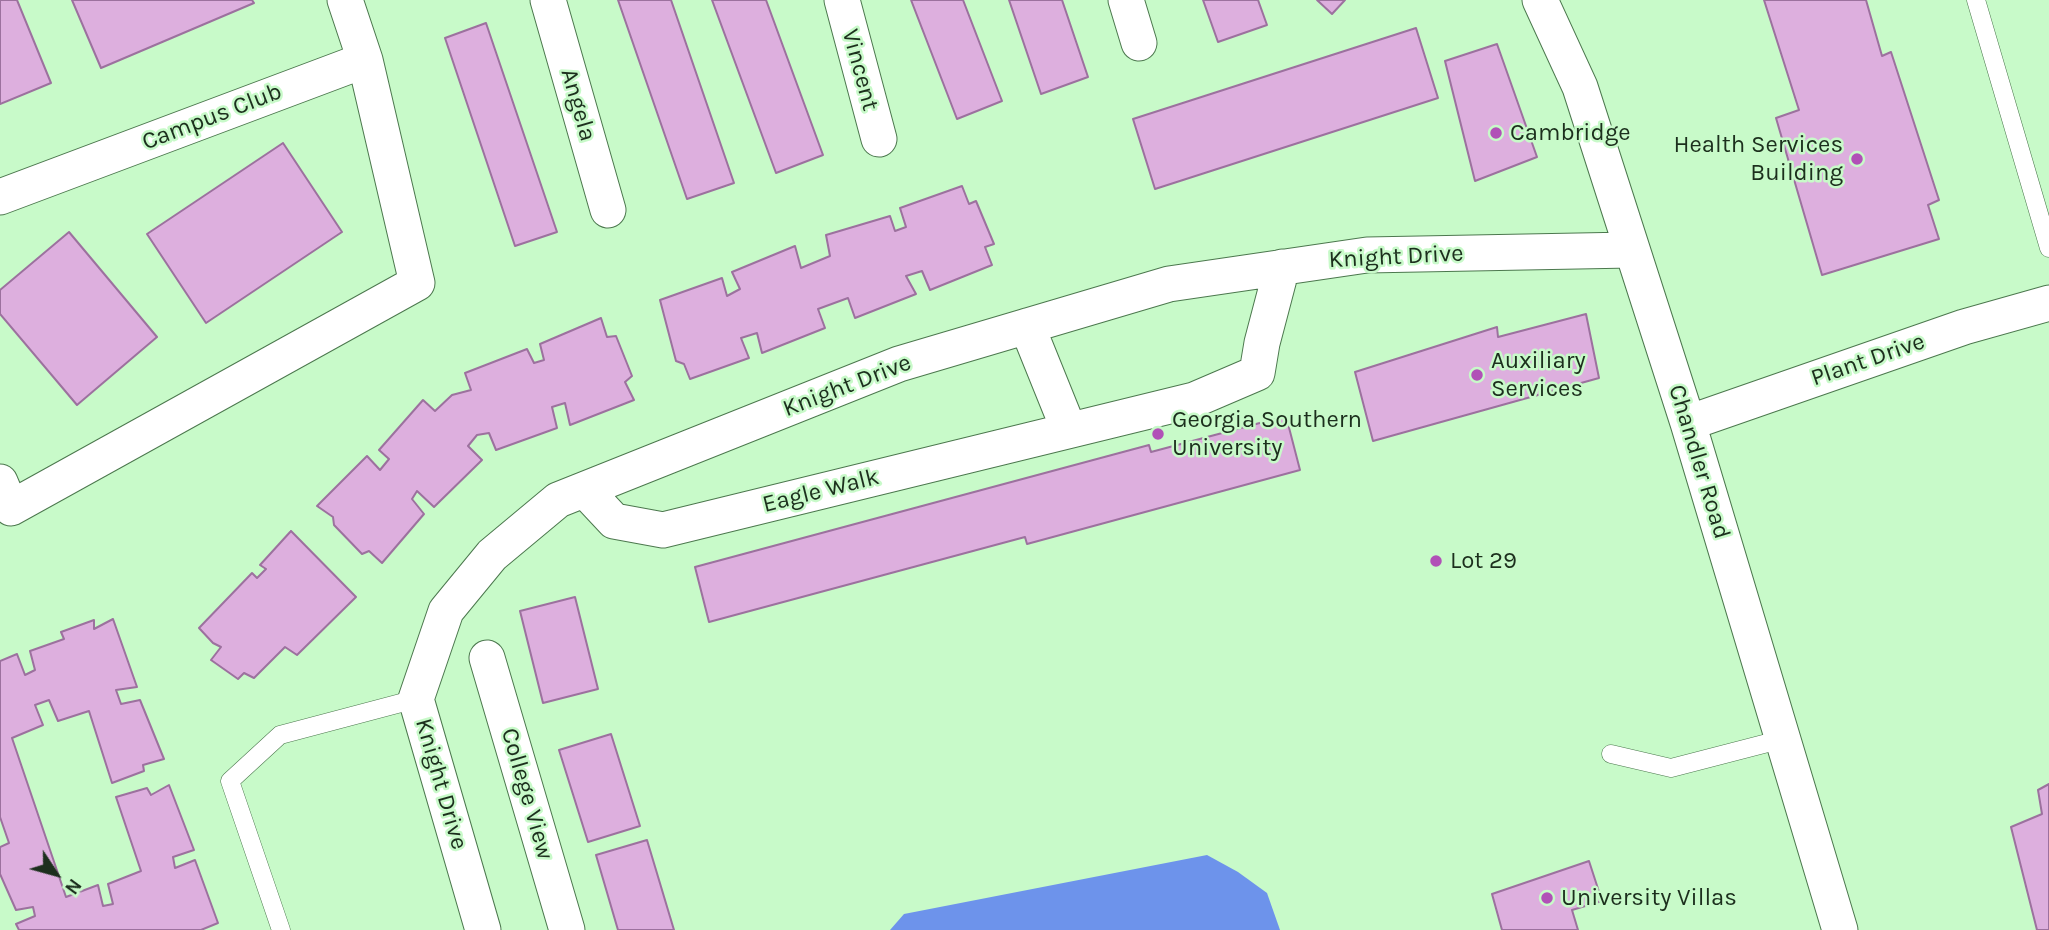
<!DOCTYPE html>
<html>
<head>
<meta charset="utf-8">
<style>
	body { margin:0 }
	#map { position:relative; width:2049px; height:930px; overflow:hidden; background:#c8fac9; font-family:Karla,sans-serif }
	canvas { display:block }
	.north { position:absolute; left:21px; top:839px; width:70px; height:70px; -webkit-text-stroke:5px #c8fac9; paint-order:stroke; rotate:126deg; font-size:19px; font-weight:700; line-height:28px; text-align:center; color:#1c2f1d }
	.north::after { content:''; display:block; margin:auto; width:24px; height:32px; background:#1c2f1d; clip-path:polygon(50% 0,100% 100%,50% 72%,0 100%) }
</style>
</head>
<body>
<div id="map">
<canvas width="2049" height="930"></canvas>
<div class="north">N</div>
</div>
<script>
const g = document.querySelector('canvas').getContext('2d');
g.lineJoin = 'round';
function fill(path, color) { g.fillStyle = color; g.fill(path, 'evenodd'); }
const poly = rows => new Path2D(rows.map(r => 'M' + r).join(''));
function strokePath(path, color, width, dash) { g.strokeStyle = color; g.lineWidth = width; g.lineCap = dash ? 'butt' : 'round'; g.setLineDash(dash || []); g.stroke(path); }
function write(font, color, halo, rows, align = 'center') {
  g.font = font + ' Karla,sans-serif'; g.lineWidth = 5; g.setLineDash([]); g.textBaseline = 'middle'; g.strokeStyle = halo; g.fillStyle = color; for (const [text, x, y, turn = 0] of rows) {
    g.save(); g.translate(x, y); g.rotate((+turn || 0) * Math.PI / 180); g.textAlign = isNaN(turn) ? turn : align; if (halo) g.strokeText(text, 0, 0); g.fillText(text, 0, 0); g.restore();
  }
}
fill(poly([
	[1207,855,1238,872,1267,893,1280,930,890,930,904,914]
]), '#6d93eb');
const building = poly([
	[0,0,17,0,51,83,0,104,0,0],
	[72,0,252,0,254,3,101,68,72,0],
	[618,0,671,0,734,183,687,199,618,0],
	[712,0,766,0,823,155,776,173,712,0],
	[911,0,963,0,1002,101,957,119,911,0],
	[1009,0,1062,0,1088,77,1041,94,1009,0],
	[1203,0,1258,0,1267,25,1218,42,1203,0],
	[1317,0,1345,0,1332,14,1317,0],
	[1764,0,1866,0,1882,56,1891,52,1939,200,1928,205,1939,239,1822,275,1776,118,1799,110,1764,0],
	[486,23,557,232,515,246,445,38,486,23],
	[1416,28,1438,98,1155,189,1133,119,1416,28],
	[1497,44,1537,157,1475,181,1445,61,1497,44],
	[283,143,342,232,206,323,147,234,283,143],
	[962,186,969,204,976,201,994,244,985,247,992,265,930,290,922,271,906,276,916,294,855,318,848,298,818,309,825,328,762,353,757,333,741,338,749,358,690,379,684,364,676,361,660,300,722,278,727,296,740,289,732,272,795,246,801,268,830,256,826,235,890,216,895,231,906,227,900,208,962,186],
	[69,232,157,337,77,405,0,314,0,290,69,232],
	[1586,314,1599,378,1373,441,1355,372,1497,327,1498,337,1586,314],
	[601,318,607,337,616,336,632,376,625,382,634,400,570,425,565,403,552,407,557,428,496,450,489,433,477,435,468,446,482,460,434,507,417,491,412,499,424,514,382,563,369,551,362,554,334,525,333,517,317,506,367,456,380,470,389,459,379,450,423,400,435,411,452,395,471,390,465,373,527,349,534,363,544,360,540,344,601,318],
	[1286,416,1300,470,1027,544,1025,537,709,622,695,567,1149,445,1151,452,1286,416],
	[291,531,356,597,297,655,285,647,254,678,244,673,238,679,211,660,221,647,213,643,199,628,252,573,257,578,266,569,260,565,291,531],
	[575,597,598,689,543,703,520,611,575,597],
	[113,619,137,687,116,690,121,704,140,700,164,759,143,765,144,771,112,783,89,711,58,721,49,700,35,705,43,725,12,738,66,897,98,885,103,906,113,904,108,884,141,871,116,797,147,788,151,795,169,785,194,850,173,857,175,868,195,860,218,923,201,930,19,930,16,924,35,916,33,907,16,910,0,874,0,847,9,843,0,817,0,661,17,654,25,675,35,670,30,651,64,639,61,632,94,620,94,629,113,619],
	[611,734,640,826,588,842,559,750,611,734],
	[2049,784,2049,930,2037,930,2011,827,2042,814,2038,790,2049,784],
	[647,840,674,930,618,930,596,855,647,840],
	[1589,861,1602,901,1572,910,1578,930,1502,930,1492,894,1589,861]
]);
fill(building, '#ddafde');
strokePath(building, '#9c719e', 2);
const lane = poly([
	[1976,0,2049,248],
	[1611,754,1671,768,1783,739],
	[281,930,230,781,280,735,416,699]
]);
const street = poly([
	[548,0,608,210],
	[842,0,879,139],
	[1126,0,1139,43],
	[1540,0,1580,87,1688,423,1840,930],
	[0,197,365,60,345,0],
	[1027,326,1069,430],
	[1688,423,1964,327,2049,303],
	[0,482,11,508,417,283,365,60],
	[585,490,614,521,663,530,1194,400,1257,373,1262,343,1282,267],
	[487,658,567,930],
	[483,930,416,699,446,611,492,555,558,500,899,364,1169,284,1367,255,1631,250]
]);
strokePath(lane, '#4c784e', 19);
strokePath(street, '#4c784e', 37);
strokePath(lane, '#fff', 18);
strokePath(street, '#fff', 35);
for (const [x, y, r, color] of [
	[1496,133,7,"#b150b7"],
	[1857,159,7,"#b150b7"],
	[1477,375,7,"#b150b7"],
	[1158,434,7,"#b150b7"],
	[1436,561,7,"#b150b7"],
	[1547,898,7,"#b150b7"]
]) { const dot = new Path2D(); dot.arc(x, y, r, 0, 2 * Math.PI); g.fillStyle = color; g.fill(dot); strokePath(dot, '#c8fac9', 2.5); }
write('24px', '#1c2f1d', '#c8fac9', [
	["Vincent",860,70,75],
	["Angela",578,105,74],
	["Campus Club",212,117,-21],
	["Knight Drive",1396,257,-3],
	["Plant Drive",1868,360,-19],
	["Knight Drive",847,386,-21],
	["Chandler Road",1699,462,73],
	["Eagle Walk",821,491,-14],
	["Knight Drive",441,784,74],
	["College View",527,794,74]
]);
write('24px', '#1c2f1d', '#c8fac9', [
	["Cambridge",1510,133],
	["Health Services",1843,145,"right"],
	["Building",1843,173,"right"],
	["Auxiliary",1491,361],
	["Services",1491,389],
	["Georgia Southern",1172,420],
	["University",1172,448],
	["Lot 29",1450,561],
	["University Villas",1561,898]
], 'left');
</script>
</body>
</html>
